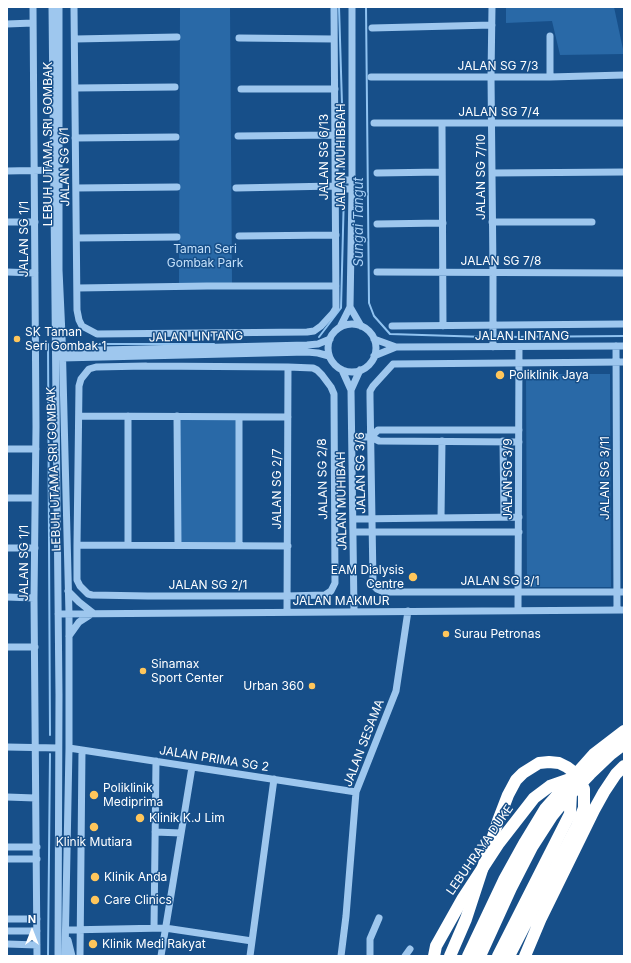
<!DOCTYPE html>
<html>
<head>
<meta charset="utf-8">
<style>
	body { margin:0 }
	#map { position:relative; width:631px; height:963px; overflow:hidden; background:#174f89; font-family:Inter,sans-serif }
	canvas { display:block }
	.frame { position:absolute; inset:0; border:8px solid #fff; pointer-events:none }
	.north { position:absolute; left:12px; top:911px; width:40px; height:40px; -webkit-text-stroke:3px #174f89; paint-order:stroke; rotate:0deg; font-size:11px; font-weight:700; line-height:16px; text-align:center; color:#fff }
	.north::after { content:''; display:block; margin:auto; width:14px; height:18px; background:#fff; clip-path:polygon(50% 0,100% 100%,50% 72%,0 100%) }
</style>
</head>
<body>
<div id="map">
<canvas width="631" height="963"></canvas>
<div class="frame"></div>
<div class="north">N</div>
</div>
<script>
const g = document.querySelector('canvas').getContext('2d');
g.lineJoin = 'round';
function fill(path, color) { g.fillStyle = color; g.fill(path, 'evenodd'); }
const poly = rows => new Path2D(rows.map(r => 'M' + r).join(''));
function strokePath(path, color, width, dash) { g.strokeStyle = color; g.lineWidth = width; g.lineCap = dash ? 'butt' : 'round'; g.setLineDash(dash || []); g.stroke(path); }
function write(font, color, halo, rows, align = 'center') {
  g.font = font + ' Inter,sans-serif'; g.lineWidth = 3; g.setLineDash([]); g.textBaseline = 'middle'; g.strokeStyle = halo; g.fillStyle = color; for (const [text, x, y, turn = 0] of rows) {
    g.save(); g.translate(x, y); g.rotate((+turn || 0) * Math.PI / 180); g.textAlign = isNaN(turn) ? turn : align; if (halo) g.strokeText(text, 0, 0); g.fillText(text, 0, 0); g.restore();
  }
}
fill(poly([
	[180,7,230,7,232,283,179,283],
	[506,7,614,7,624,54,560,55,552,21,506,23],
	[526,374,610,374,611,587,527,587],
	[177,416,239,417,239,545,178,545]
]), '#2969a7');
strokePath(poly([
	[339,7,344,169],
	[366,7,369,303,374,316,390,334,486,337],
	[319,337,341,308,344,192],
	[506,337,624,336],
	[48,344,50,735],
	[83,344,214,344],
	[48,956,50,754]
]), '#90c3f1', 2);
strokePath(poly([
	[33,7,36,427,34,598,37,956],
	[52,7,59,694,58,956],
	[59,7,59,270,62,335,69,614,69,748,65,956],
	[74,7,77,310,79,320,82,326,97,334,307,332,314,331,321,326,333,313,336,308,334,7],
	[492,7,491,76,493,272,493,347],
	[7,24,33,23],
	[372,28,492,25],
	[239,38,334,39],
	[75,39,177,37],
	[371,77,550,77,624,75],
	[550,77,550,36],
	[76,88,175,87],
	[241,89,335,89],
	[374,123,624,123],
	[442,124,443,326],
	[238,136,335,135],
	[75,138,176,137],
	[7,171,57,170],
	[377,173,442,172],
	[492,173,624,172],
	[335,186,341,180,352,180],
	[76,188,177,187],
	[236,188,335,186,341,189,352,189],
	[7,222,35,222],
	[492,222,592,222],
	[377,224,443,223],
	[239,236,336,235],
	[77,238,177,237],
	[7,272,35,273],
	[377,272,624,273],
	[78,288,207,286,336,286],
	[350,307,361,326],
	'328 348a24 24 0 1 1 48 0a24 24 0 1 1-48 0Z',
	[392,326,624,324],
	[340,327,350,307,352,189,352,7],
	[374,339,396,347,624,346],
	[616,346,617,610],
	[62,351,307,345,318,344,330,339],
	[374,356,396,347],
	[62,358,307,352,318,353,329,356],
	[624,362,393,364,373,386,370,391,370,398,373,581,374,586,377,589,384,592,624,592],
	[146,366,288,367,313,368,317,370,322,375,331,387,334,394,335,583,331,591,325,595,287,596,148,596,92,595,88,594,80,586,77,580,77,545,79,386,81,379,89,369,96,367,146,366],
	[342,370,351,390],
	[79,416,288,417],
	[177,416,178,545],
	[239,417,239,545],
	[352,437,371,437,379,441,519,442],
	[371,437,378,430,519,430],
	[503,441,504,517],
	[7,449,36,449],
	[7,498,35,498],
	[441,518,442,441],
	[353,519,519,517],
	[353,532,519,532],
	[77,545,288,546],
	[128,545,128,416],
	[7,548,35,548],
	[68,591,79,602,93,613],
	[7,597,34,598],
	[518,610,519,347],
	[354,611,351,390,360,370],
	[287,612,288,367],
	[58,614,624,610],
	[69,636,79,622,93,613],
	[7,647,35,647],
	[7,747,58,748],
	[69,748,356,792],
	[7,797,35,798],
	[155,832,181,833],
	[7,847,37,847],
	[7,859,37,859],
	[7,919,37,919],
	[154,928,156,761],
	[66,930,165,928,252,941],
	[7,931,37,931],
	[68,940,72,956],
	[7,944,37,945],
	[80,956,82,750],
	[161,956,192,767],
	[250,956,274,779],
	[341,956,346,916,356,792,396,691,408,611],
	[370,956,370,939,379,918],
	[405,956,410,949]
]), '#9ec7ee', 7);
strokePath(poly([
	[434,956,436,946,463,898,499,843,534,798,550,786,570,779],
	[468,956,504,880,525,842,545,809,594,754,624,731],
	[480,956,511,888,532,847,552,816,565,800,590,774,611,754,624,744],
	[498,956,570,814,571,793],
	[509,956,530,915],
	[525,956,541,918,594,810,604,792,616,774,624,766]
]), '#fff', 12);
strokePath(poly([
	[450,956,466,919,498,821,508,795,516,780,523,773,539,763,549,762,559,763,567,767,575,773,579,780,584,789,584,808,577,826,530,915]
]), '#fff', 12);
for (const [x, y, r, color] of [
	[17,339,4,"#ffc65b"],
	[500,375,5,"#ffc65b"],
	[413,577,5,"#ffc65b"],
	[446,634,4,"#ffc65b"],
	[143,671,4,"#ffc65b"],
	[312,686,4,"#ffc65b"],
	[94,795,5,"#ffc65b"],
	[140,818,5,"#ffc65b"],
	[94,827,5,"#ffc65b"],
	[95,877,5,"#ffc65b"],
	[95,900,5,"#ffc65b"],
	[93,944,5,"#ffc65b"]
]) { const dot = new Path2D(); dot.arc(x, y, r, 0, 2 * Math.PI); g.fillStyle = color; g.fill(dot); strokePath(dot, '#174f89', 1.5); }
write('12px', '#fff', '#174f89', [
	["JALAN SG 7/3",498,66],
	["JALAN SG 7/4",499,112],
	["LEBUH UTAMA SRI GOMBAK",48,144,-90],
	["JALAN SG 6/13",324,157,-90],
	["JALAN MUHIBBAH",341,157,-90],
	["JALAN SG 6/1",65,167,-91],
	["JALAN SG 7/10",481,177,-90],
	["JALAN SG 1/1",24,239,-90],
	["JALAN SG 7/8",501,261],
	["JALAN LINTANG",522,336],
	["JALAN LINTANG",196,337,-1],
	["LEBUH UTAMA SRI GOMBAK",54,469,-92],
	["JALAN SG 3/6",361,473,-91],
	["JALAN SG 3/11",605,478,-90],
	["JALAN SG 2/8",323,479,-91],
	["JALAN SG 3/9",508,479,-90],
	["JALAN SG 2/7",277,489,-90],
	["JALAN MUHIBAH",342,501,-91],
	["JALAN SG 1/1",24,563,-90],
	["JALAN SG 3/1",500,581],
	["JALAN SG 2/1",208,585],
	["JALAN MAKMUR",341,601],
	["JALAN SESAMA",364,743,-69],
	["JALAN PRIMA SG 2",214,759,9],
	["LEBUHRAYA DUKE",480,850,-55]
]);
write('12px', '#c4e0fa', '#174f89', [
	["Taman Seri",205,249],
	["Gombak Park",205,263]
]);
write('12px', '#fff', '#174f89', [
	["SK Taman",25,332],
	["Seri Gombak 1",25,346],
	["Poliklinik Jaya",509,375],
	["EAM Dialysis",404,570,"right"],
	["Centre",404,584,"right"],
	["Surau Petronas",454,634],
	["Sinamax",151,664],
	["Sport Center",151,678],
	["Urban 360",304,686,"right"],
	["Poliklinik",103,788],
	["Mediprima",103,802],
	["Klinik K.J Lim",149,818],
	["Klinik Mutiara",94,842,"center"],
	["Klinik Anda",104,877],
	["Care Clinics",104,900],
	["Klinik Medi Rakyat",102,944]
], 'left');
write('italic 13px', '#aad1f6', '#174f89', [
	["Sungai Tangut",359,222,-90]
]);
</script>
</body>
</html>
